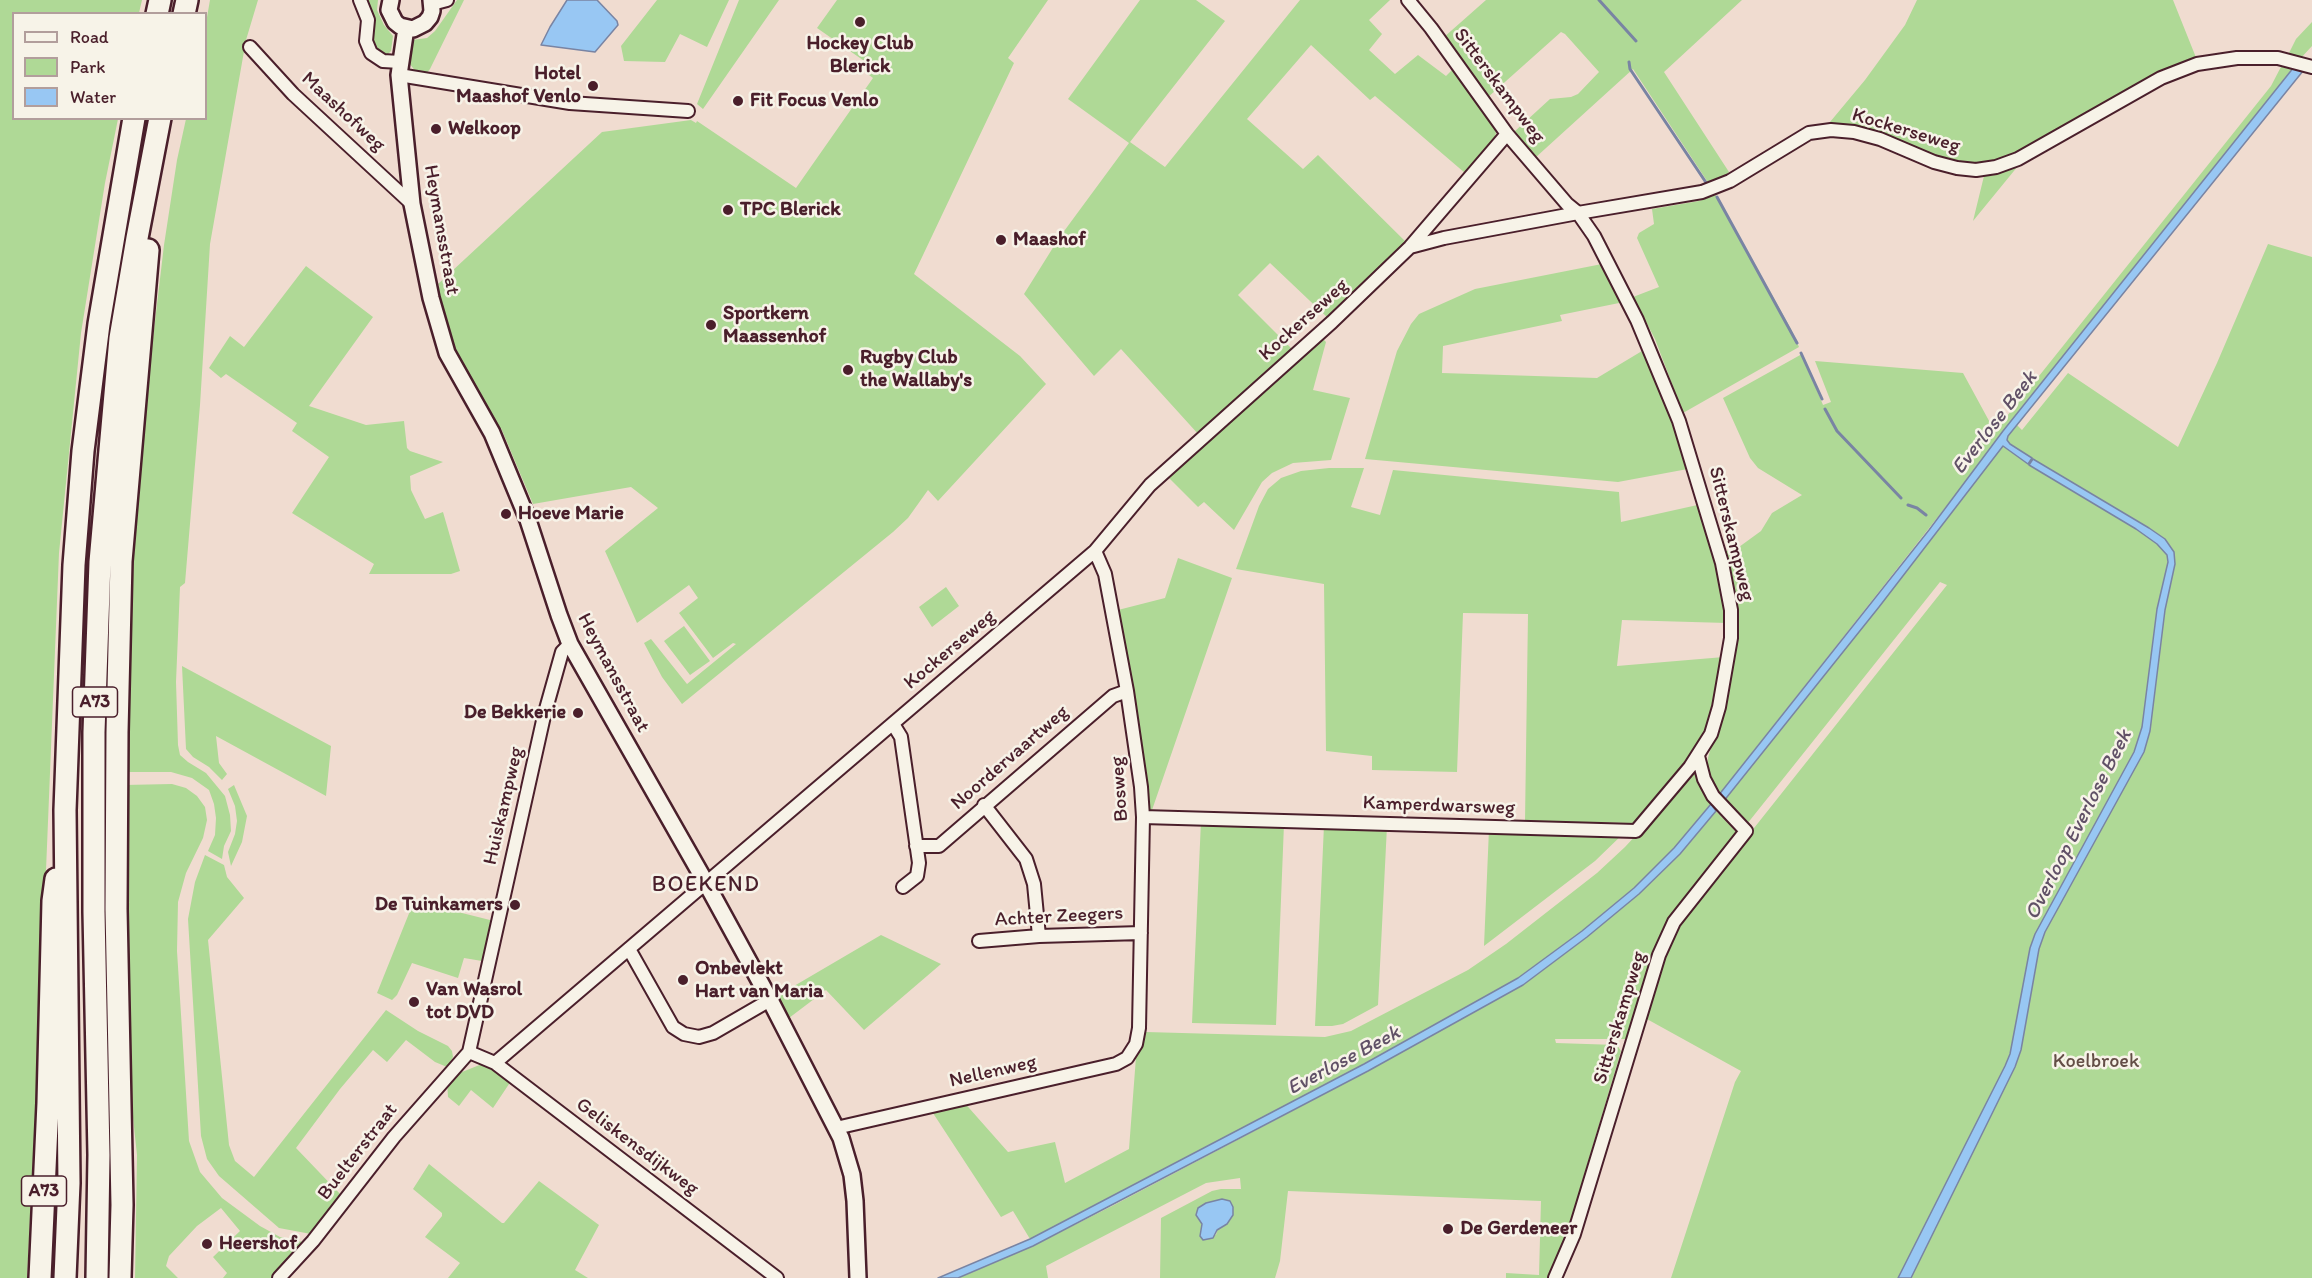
<!DOCTYPE html>
<html>
<head>
<meta charset="utf-8">
<style>
	body { margin:0 }
	#map { position:relative; width:2312px; height:1278px; overflow:hidden; background:#f0dcd0; font-family:Itim,sans-serif }
	canvas { display:block }
	.legend { position:absolute; left:12px; top:12px; width:195px; height:108px; box-sizing:border-box; background:#f7f3e8; border:2px solid #b29e9c; margin:0; padding:8px 10px; list-style:none; font-size:18px; color:#4a1f2b }
	.legend li { display:flex; align-items:center; gap:12px; height:30px }
	.legend b { width:30px; border:2px solid #b29e9c }
</style>
</head>
<body>
<div id="map">
<canvas width="2312" height="1278"></canvas>
<ul class="legend">
<li><b style="height:8px;background:#f7f3e8"></b>Road</li>
<li><b style="height:16px;background:#afd996"></b>Park</li>
<li><b style="height:16px;background:#98c7f3"></b>Water</li>
</ul>
</div>
<script>
const g = document.querySelector('canvas').getContext('2d');
g.lineJoin = 'round';
function fill(path, color) { g.fillStyle = color; g.fill(path, 'evenodd'); }
const poly = rows => new Path2D(rows.map(r => 'M' + r).join(''));
function strokePath(path, color, width, dash) { g.strokeStyle = color; g.lineWidth = width; g.lineCap = dash ? 'butt' : 'round'; g.setLineDash(dash || []); g.stroke(path); }
function write(font, color, halo, rows, align = 'center') {
  g.font = font + ' Itim,sans-serif'; g.lineWidth = 5; g.setLineDash([]); g.textBaseline = 'middle'; g.strokeStyle = halo; g.fillStyle = color; for (const [text, x, y, turn = 0] of rows) {
    g.save(); g.translate(x, y); g.rotate((+turn || 0) * Math.PI / 180); g.textAlign = isNaN(turn) ? turn : align; if (halo) g.strokeText(text, 0, 0); g.fillText(text, 0, 0); g.restore();
  }
}
fill(poly([
	[0,0,142,0,139,13,14,14,14,118,118,119,105,183,81,333,59,553,39,1041,27,1278,0,1278],
	[210,0,258,0,246,40,210,244,200,405,185,583,180,587,176,682,178,745,180,755,188,762,206,773,225,796,230,815,231,831,224,846,222,859,208,851,215,835,216,818,214,804,209,790,192,778,171,772,124,772,138,465,164,245,177,160,186,119,206,118,206,23],
	[364,0,378,0,377,10,384,25,393,36,391,51,388,54,380,55,370,41],
	[457,0,464,0,430,69,426,74,416,72,406,59,412,40,427,38,435,31],
	[657,0,729,0,707,47,680,34,665,62,624,61,621,46],
	[739,0,779,0,703,109,697,104],
	[837,0,1048,0,1008,58,1014,63,914,274,1020,356,1046,384,938,501,928,490,908,518,893,532,682,704,662,677,644,643,651,639,687,684,736,644,733,643,713,658,679,613,698,598,689,585,637,623,605,551,658,508,631,487,533,504,501,428,498,430,450,338,436,284,440,287,438,284,602,132,691,120,696,123,697,121,796,188,873,78,865,72,870,65,817,28],
	[1140,0,1196,0,1225,21,1130,142,1165,167,1300,0,1390,0,1369,20,1382,34,1369,50,1395,74,1418,55,1446,76,1454,68,1491,119,1496,133,1494,141,1465,173,1375,96,1370,100,1311,45,1247,119,1303,169,1318,155,1408,244,1329,319,1270,263,1238,295,1294,351,1199,435,1121,349,1094,376,1024,294,1059,238,1129,143,1068,99],
	[1486,0,1742,0,1664,72,1729,172,1711,187,1633,69,1535,158,1514,132,1550,99,1571,97,1578,94,1599,72,1565,34,1561,32,1487,98,1443,38],
	[1917,0,2173,0,2197,60,2159,72,2006,160,1979,166,1959,165,1878,134,1830,122,1865,80,1905,25],
	[2312,22,2312,46,2300,59,2288,55,2296,39],
	[2283,63,2294,67,2011,433,2017,425,2022,430,2068,373,2178,447,2217,363,2268,244,2312,257,2312,1278,1671,1278,1735,1082,1741,1071,1645,1018,1661,962,1681,920,1947,585,1940,582,1747,824,1723,802,1968,492,1963,485,1718,796,1707,772,1708,758,1726,695,1736,625,1736,599,1724,552,1739,547,1761,531,1772,513,1802,495,1758,468,1750,458,1723,398,1802,354,1823,405,1831,402,1815,361,1963,373,1994,430,2007,416,2271,86],
	[2018,166,1973,221,1984,176,1995,175],
	[1716,195,1791,329,1799,347,1683,413,1655,339,1633,297,1659,287,1637,238,1639,233,1654,224,1652,209,1699,201],
	[1602,264,1624,302,1560,315,1562,321,1443,346,1442,373,1597,378,1647,348,1693,468,1618,482,1365,459,1397,351,1411,324,1419,314,1475,289],
	[306,266,373,317,309,406,366,425,404,421,407,448,410,451,443,462,410,476,411,490,425,519,443,512,460,571,451,574,369,574,374,564,292,513,329,457,292,431,297,423,226,374,221,378,209,368,230,336,244,347],
	[1322,338,1326,342,1313,390,1350,398,1331,460,1293,463,1272,473,1262,482,1234,530,1204,502,1198,507,1167,476],
	[1329,468,1364,468,1351,507,1380,515,1393,470,1619,492,1621,522,1702,504,1726,604,1727,623,1622,620,1617,666,1724,657,1703,739,1681,770,1638,820,1632,823,1525,821,1528,614,1463,613,1457,772,1372,770,1372,756,1326,751,1324,584,1236,569,1259,506,1268,489,1281,478,1301,471],
	[1178,558,1232,578,1152,810,1149,810,1147,777,1118,610,1165,598],
	[946,587,959,606,932,627,919,607],
	[684,626,710,661,690,675,664,641],
	[182,666,331,746,326,796,216,736,219,763,227,774,222,780,209,767,193,757,186,749],
	[1697,769,1703,789,1711,804,1674,848,1634,888,1582,931,1518,978,1364,1064,1030,1239,1013,1211,1001,1217,929,1107,962,1100,1008,1152,1055,1142,1065,1183,1129,1149,1136,1057,1143,1047,1146,1032,1325,1037,1351,1031,1468,970,1506,944,1597,873,1625,847],
	[172,784,186,788,197,796,205,807,207,820,203,838,186,873,178,902,177,951,189,1141,200,1172,222,1198,260,1226,280,1237,303,1242,272,1278,223,1278,227,1273,213,1257,240,1231,221,1208,197,1226,169,1256,166,1266,178,1278,135,1278,137,1155,131,1099,129,1024,124,785],
	[234,785,247,816,242,842,231,866,228,852,235,834,237,821,235,806,228,789],
	[1716,811,1738,834,1677,910,1632,1032,1625,1039,1555,1039,1556,1043,1617,1045,1621,1051,1567,1233,1559,1258,1548,1278,1506,1278,1506,1273,1539,1275,1541,1201,1288,1191,1280,1261,1275,1278,1160,1278,1161,1218,1212,1191,1221,1189,1241,1189,1240,1178,1206,1183,1125,1225,1046,1266,1048,1278,958,1278,1033,1246,1114,1205,1368,1071,1523,985,1587,937,1639,894,1680,854],
	[1222,1199,1230,1201,1227,1224,1217,1230,1216,1235,1202,1228,1202,1224,1206,1203],
	[1201,821,1284,824,1276,1025,1192,1023],
	[1324,825,1387,826,1378,1005,1343,1024,1332,1026,1315,1026],
	[1489,829,1625,832,1595,861,1484,946],
	[205,855,224,865,227,877,244,898,208,940,229,1145,235,1161,254,1177,386,1010,418,1031,448,1046,452,1051,453,1057,447,1067,435,1062,406,1040,387,1062,373,1050,340,1089,296,1148,342,1196,311,1234,279,1228,219,1176,207,1159,201,1136,188,919,195,882],
	[414,901,494,921,488,948,482,961,464,958,458,978,412,963,397,995,392,1000,377,993],
	[881,935,941,964,864,1030,826,990,789,1018,777,996],
	[482,1064,488,1065,511,1081,493,1108,471,1090,459,1106,448,1097,447,1081,462,1072],
	[429,1164,502,1223,504,1223,539,1181,599,1225,575,1270,588,1278,448,1278,460,1263,425,1237,442,1216,442,1213,413,1189]
]), '#afd996');
const water = poly([
	[567,0,597,0,617,21,618,25,595,52,541,45,550,27,567,0],
	[2294,67,2303,71,2008,436,2007,440,2010,444,2032,458,2028,464,2003,446,1879,607,1723,802,1718,796,1929,530,2003,431,2294,67],
	[2033,459,2149,528,2165,539,2174,552,2175,564,2165,610,2150,731,2144,752,2045,932,2039,949,2021,1050,2015,1067,1911,1278,1898,1278,2005,1066,2010,1054,2030,948,2035,934,2134,752,2142,727,2157,609,2168,562,2167,555,2157,544,2136,529,2029,465,2033,459],
	[1711,804,1716,811,1680,854,1639,894,1587,937,1523,985,1368,1071,1033,1246,958,1278,938,1278,1030,1239,1364,1064,1518,978,1582,931,1634,888,1674,848,1711,804],
	[1222,1199,1230,1201,1233,1207,1233,1215,1227,1224,1217,1230,1213,1238,1203,1240,1200,1236,1202,1224,1196,1215,1198,1208,1206,1203,1222,1199]
]);
fill(water, '#98c7f3');
strokePath(water, '#7984a3', 1.5);
strokePath(poly([
	[1599,0,1636,41],
	[1629,62,1630,69,1707,184],
	[1717,197,1797,343],
	[1801,353,1822,399],
	[1825,409,1837,431,1901,498],
	[1908,505,1917,508,1926,515]
]), '#7984a3', 3);
const minor = poly([
	[360,0,368,20,366,41,371,53,383,61,400,62],
	[432,4,447,0],
	[250,47,293,94,412,204],
	[399,75,570,103,688,111],
	[1410,247,1444,238,1578,213,1702,192,1730,181,1809,133,1831,130,1854,132,1880,139,1934,162,1957,168,1976,170,1996,167,2018,159,2161,78,2197,64,2237,58,2278,58,2312,67],
	[893,724,901,737,919,863,917,876,903,887],
	[984,805,1026,859,1034,884,1039,936],
	[1143,817,1636,831,1690,767,1711,734,1719,707,1731,638,1731,610,1722,563,1679,421,1637,320,1594,236,1578,213,1567,204,1507,134,1431,28,1408,0],
	[916,846,939,846,1113,696,1127,691],
	[979,941,1039,936,1141,933],
	[629,949,673,1027,684,1034,699,1037,713,1033,770,1000],
	[469,1052,544,716,562,652,570,644],
	[469,1052,495,1063,777,1278],
	[495,1063,1095,551,1150,485,1332,322,1410,247,1507,134],
	[836,1128,1116,1064,1127,1058,1136,1044,1139,1028,1143,817,1141,787,1127,691,1105,574,1095,551],
	[279,1278,313,1241,394,1137,469,1052],
	[1555,1278,1574,1234,1659,955,1674,922,1746,831,1713,796,1704,779,1698,756]
]);
const tertiary = poly([
	[391,0,389,10,395,22,400,26,413,29,425,23,430,17,432,11,431,0],
	[406,28,399,75,412,204,431,298,447,353,492,433,528,520,559,615,570,644,706,883,770,1000,841,1138,852,1175,855,1201,858,1278]
]);
const motorway = poly([
	[157,14,160,0],
	[184,14,187,0],
	[40,1278,48,1103,53,901,56,879],
	[65,1278,69,1183,65,810,74,565,83,451,99,324,134,118],
	[97,1278,99,1155,94,912,94,732,100,562,120,338,137,238,160,118],
	[120,1278,122,1205,116,909,117,732,121,561,148,250]
]);
strokePath(minor, '#4a1f2b', 16);
strokePath(tertiary, '#4a1f2b', 20);
strokePath(motorway, '#4a1f2b', 26);
strokePath(minor, '#f7f3e8', 12);
strokePath(tertiary, '#f7f3e8', 15);
strokePath(motorway, '#f7f3e8', 21);
for (const [x, y, r, color] of [
	[860,22,6,"#4a1f2b"],
	[593,86,6,"#4a1f2b"],
	[738,101,6,"#4a1f2b"],
	[436,129,6,"#4a1f2b"],
	[728,210,6,"#4a1f2b"],
	[1001,240,6,"#4a1f2b"],
	[711,325,6,"#4a1f2b"],
	[848,370,6,"#4a1f2b"],
	[506,514,6,"#4a1f2b"],
	[578,713,6,"#4a1f2b"],
	[515,905,6,"#4a1f2b"],
	[683,980,6,"#4a1f2b"],
	[414,1002,6,"#4a1f2b"],
	[1448,1229,6,"#4a1f2b"],
	[207,1244,6,"#4a1f2b"]
]) { const dot = new Path2D(); dot.arc(x, y, r, 0, 2 * Math.PI); g.fillStyle = color; g.fill(dot); strokePath(dot, '#f7f3e8', 2); }
for (const [x, y, w] of [
	[95,702,45],
	[44,1191,45]
]) { const box = new Path2D(); box.roundRect(x - w / 2, y - 15, w, 30, 4.5); g.fillStyle = '#f7f3e8'; g.fill(box); strokePath(box, '#4a1f2b', 1.5); }
write('bold 18px', '#4a1f2b', null, [
	["A73",95,702],
	["A73",44,1191]
]);
write('bold 20px', '#4a1f2b', '#f7f3e8', [
	["Hockey Club",860,44,"center"],
	["Blerick",860,67,"center"],
	["Hotel",581,74,"right"],
	["Maashof Venlo",581,97,"right"],
	["Fit Focus Venlo",750,101],
	["Welkoop",448,129],
	["TPC Blerick",740,210],
	["Maashof",1013,240],
	["Sportkern",723,314],
	["Maassenhof",723,337],
	["Rugby Club",860,358],
	["the Wallaby's",860,381],
	["Hoeve Marie",518,514],
	["De Bekkerie",566,713,"right"],
	["De Tuinkamers",503,905,"right"],
	["Onbevlekt",695,969],
	["Hart van Maria",695,992],
	["Van Wasrol",426,990],
	["tot DVD",426,1013],
	["De Gerdeneer",1460,1229],
	["Heershof",219,1244]
], 'left');
write('20px', '#4a1f2b', '#f7f3e8', [
	["Sitterskampweg",1499,86,53],
	["Maashofweg",343,112,43],
	["Kockerseweg",1906,131,17],
	["Heymansstraat",441,230,80],
	["Kockerseweg",1304,320,-42],
	["Sitterskampweg",1731,534,76],
	["Kockerseweg",950,650,-40],
	["Heymansstraat",613,673,62],
	["Noordervaartweg",1010,758,-41],
	["Bosweg",1120,789,-94],
	["Huiskampweg",504,806,-77],
	["Kamperdwarsweg",1439,806,2],
	["Achter Zeegers",1059,917,-3],
	["Sitterskampweg",1620,1018,-73],
	["Nellenweg",993,1072,-13],
	["Geliskensdijkweg",637,1147,37],
	["Buelterstraat",358,1152,-52]
]);
write('20px', '#634e46', '#f7f3e8', [
	["Koelbroek",2096,1062]
]);
write('italic 21px', '#615167', '#f7f3e8', [
	["Everlose Beek",1995,423,-52],
	["Overloop Everlose Beek",2079,825,-63],
	["Everlose Beek",1344,1061,-28]
]);
g.letterSpacing = '1.5px';
write('22px', '#4a1f2b', '#f7f3e8', [
	["BOEKEND",706,885]
]);
g.letterSpacing = '0px';
</script>
</body>
</html>
